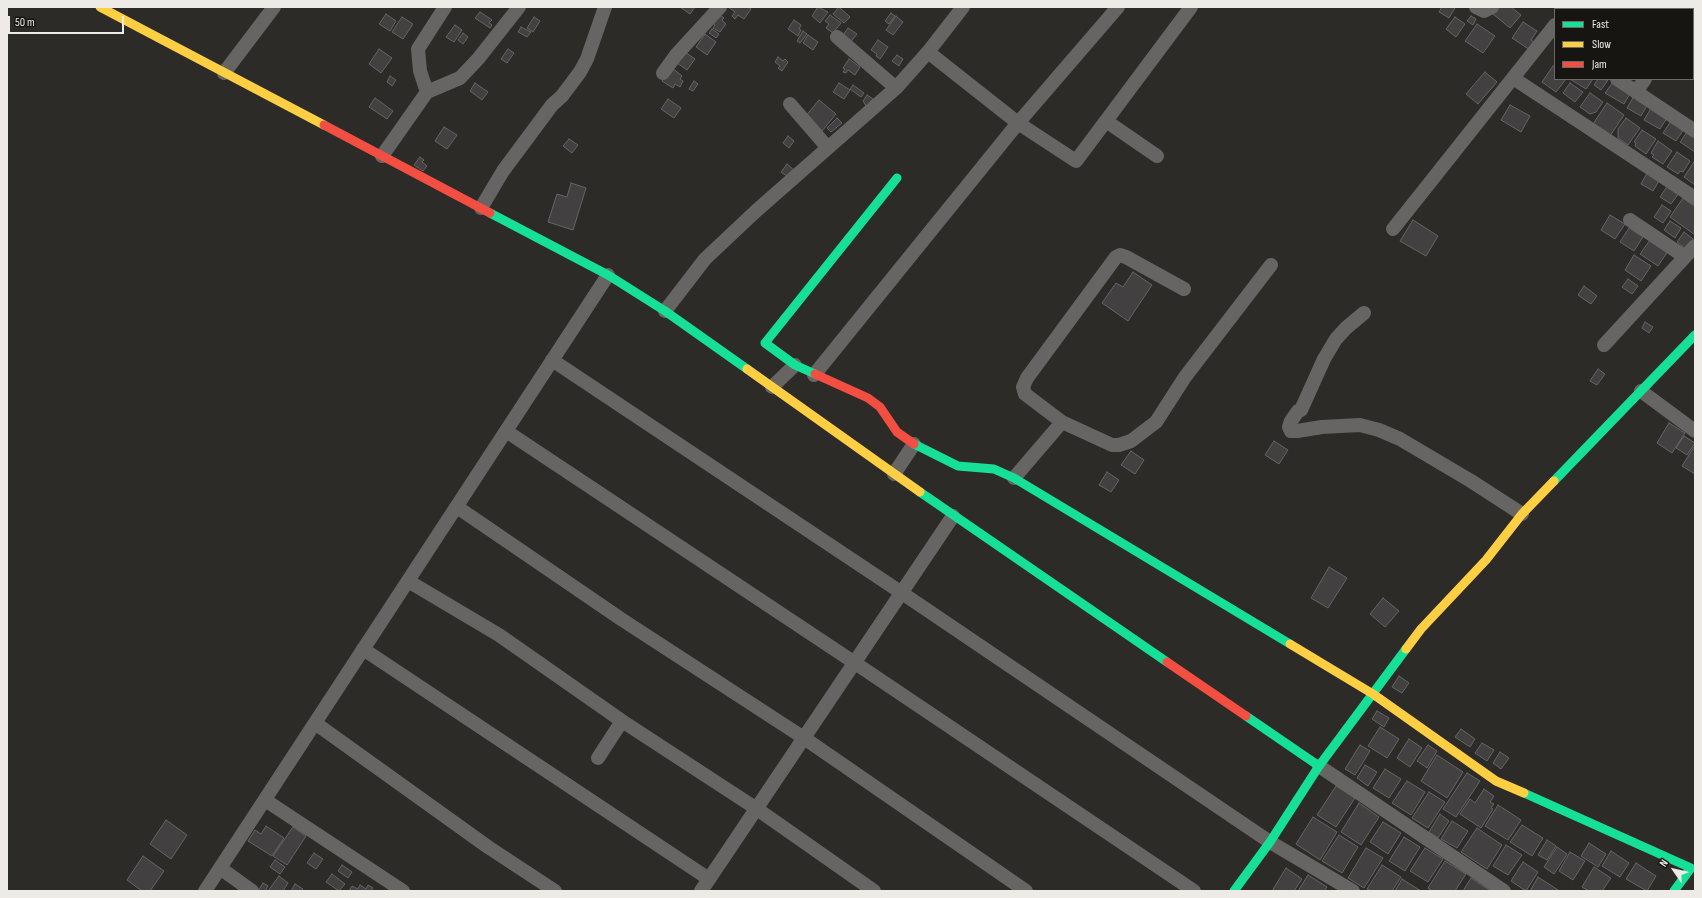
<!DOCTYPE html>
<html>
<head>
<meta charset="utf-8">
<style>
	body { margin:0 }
	#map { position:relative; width:1702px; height:898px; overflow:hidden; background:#2d2b27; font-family:"Sofia Sans Condensed",sans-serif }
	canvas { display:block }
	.frame { position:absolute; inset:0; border:8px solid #eeebe6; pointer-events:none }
	.legend { position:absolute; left:1554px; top:8px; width:140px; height:72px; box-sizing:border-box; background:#161511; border:1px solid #6c6b66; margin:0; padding:5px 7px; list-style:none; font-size:12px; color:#eeebe6 }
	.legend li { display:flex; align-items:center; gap:8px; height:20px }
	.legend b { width:20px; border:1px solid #6c6b66 }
	.north { position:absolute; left:1654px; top:850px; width:40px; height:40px; -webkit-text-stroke:3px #161511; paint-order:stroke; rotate:304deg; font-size:11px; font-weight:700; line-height:16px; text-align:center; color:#eeebe6 }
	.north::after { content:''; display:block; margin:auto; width:14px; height:18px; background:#eeebe6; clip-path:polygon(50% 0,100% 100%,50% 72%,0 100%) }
	.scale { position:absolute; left:8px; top:16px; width:116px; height:18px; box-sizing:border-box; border:2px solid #eeebe6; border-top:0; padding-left:5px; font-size:12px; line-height:14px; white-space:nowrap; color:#eeebe6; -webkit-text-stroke:3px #161511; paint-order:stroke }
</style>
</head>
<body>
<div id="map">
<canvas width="1702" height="898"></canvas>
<div class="frame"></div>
<ul class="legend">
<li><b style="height:5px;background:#16e098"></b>Fast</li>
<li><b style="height:5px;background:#ffcf43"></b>Slow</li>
<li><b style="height:5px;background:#f24e42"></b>Jam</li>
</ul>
<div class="north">N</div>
<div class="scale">50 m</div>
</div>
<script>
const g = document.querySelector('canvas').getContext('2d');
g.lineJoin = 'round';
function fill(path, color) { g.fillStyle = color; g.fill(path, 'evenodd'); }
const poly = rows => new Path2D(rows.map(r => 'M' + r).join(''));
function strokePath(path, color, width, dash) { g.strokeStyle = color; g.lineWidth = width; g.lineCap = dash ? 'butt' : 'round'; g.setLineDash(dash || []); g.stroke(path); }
const building = poly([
	[680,7,695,7,690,14,680,7],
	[728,7,748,7,751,9,744,19,738,15,735,19,732,16,735,12,728,7],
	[818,7,828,12,820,23,812,16,818,7],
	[839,7,850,17,844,23,833,14,839,7],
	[1442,7,1454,7,1455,8,1449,18,1439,12,1442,7],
	[1499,7,1511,7,1521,15,1510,28,1493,14,1499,7],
	[480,12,492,20,489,23,492,25,490,28,475,18,480,12],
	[717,13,724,18,722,20,726,24,720,32,713,28,715,25,711,22,717,13],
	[891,13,895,16,889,24,885,21,891,13],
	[386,14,396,21,390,31,379,24,386,14],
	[830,15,841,23,833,33,826,28,829,24,825,21,830,15],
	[896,16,903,22,893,35,886,30,896,16],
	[1471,16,1476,19,1473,25,1467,21,1471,16],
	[402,17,413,24,403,39,392,32,402,17],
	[534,17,540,21,533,32,527,28,534,17],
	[1455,17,1465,24,1456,37,1446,29,1455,17],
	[794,20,801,25,799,29,801,30,798,36,788,29,794,20],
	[1523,22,1537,31,1531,40,1535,43,1530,50,1512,38,1523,22],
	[1477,24,1495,36,1483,53,1465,41,1477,24],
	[455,25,462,30,454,42,446,37,455,25],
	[521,27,531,32,527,37,518,32,521,27],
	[848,28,857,34,849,44,841,38,848,28],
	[712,29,719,34,716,38,709,33,712,29],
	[803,31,807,34,800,43,797,41,803,31],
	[463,33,468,37,463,44,458,40,463,33],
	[705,34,716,42,707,55,696,47,705,34],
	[808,35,818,42,813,50,803,43,808,35],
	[878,40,888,47,880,59,876,56,877,54,871,50,878,40],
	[379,49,392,58,381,73,369,64,379,49],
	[508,49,514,53,507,63,501,59,508,49],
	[685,52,695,59,687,70,677,63,685,52],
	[897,55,903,59,899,66,892,61,897,55],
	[778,57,783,61,785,59,788,62,782,71,778,68,780,66,775,62,778,57],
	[849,59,860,67,855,75,848,70,846,73,843,72,845,69,843,68,849,59],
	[1553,66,1555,67,1555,79,1566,79,1556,92,1542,82,1553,66],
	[671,67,682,76,680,79,683,81,680,87,675,84,673,88,662,81,671,67],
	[1485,72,1497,82,1478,104,1466,94,1485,72],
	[390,76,396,80,392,86,387,82,390,76],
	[1570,79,1593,79,1586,89,1570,79],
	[1598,79,1608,80,1601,90,1594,85,1598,79],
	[694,81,698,84,693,91,689,89,694,81],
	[1613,82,1631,92,1624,104,1605,93,1613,82],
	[475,83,488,92,482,100,470,91,475,83],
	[839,83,850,90,844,99,833,92,839,83],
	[1570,83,1583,92,1575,102,1563,93,1570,83],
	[853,85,864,93,861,97,850,89,853,85],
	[1590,93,1603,102,1596,112,1590,114,1580,107,1590,93],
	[867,95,873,99,868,105,866,106,863,101,867,95],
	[1634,96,1648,104,1641,116,1627,108,1634,96],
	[375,98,393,111,387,119,369,107,375,98],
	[668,99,681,108,674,118,661,109,668,99],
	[819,100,836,114,822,131,805,117,819,100],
	[1607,103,1624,115,1610,136,1593,124,1607,103],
	[1510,105,1530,116,1521,132,1501,120,1510,105],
	[1651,108,1667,118,1660,129,1644,120,1651,108],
	[837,118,842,123,831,132,827,128,837,118],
	[1626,118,1640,128,1628,145,1618,138,1618,129,1626,118],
	[1671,121,1684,129,1676,141,1663,133,1671,121],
	[444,127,457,135,447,149,435,141,444,127],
	[1642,130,1656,139,1646,154,1635,146,1636,143,1634,142,1642,130],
	[1687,132,1695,137,1695,152,1680,142,1687,132],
	[788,136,794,141,789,148,783,143,788,136],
	[569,139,578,145,572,153,563,146,569,139],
	[1658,141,1672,151,1663,164,1652,157,1654,155,1651,153,1658,141],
	[1677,152,1690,161,1683,172,1680,171,1678,174,1667,167,1677,152],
	[420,157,424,160,422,162,427,166,423,171,414,165,420,157],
	[1694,162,1695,162,1695,185,1684,177,1694,162],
	[787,164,794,170,788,177,781,172,787,164],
	[1647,173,1659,181,1653,191,1641,184,1647,173],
	[571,183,586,188,573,230,548,222,557,194,567,197,571,183],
	[1668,185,1679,193,1671,204,1660,197,1668,185],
	[1683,198,1695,207,1695,235,1670,217,1683,198],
	[1662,205,1671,211,1663,223,1654,217,1662,205],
	[1610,215,1625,224,1615,239,1601,230,1610,215],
	[1413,220,1438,236,1426,256,1400,241,1413,220],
	[1670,221,1681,228,1675,238,1664,230,1670,221],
	[1629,228,1643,237,1634,251,1620,242,1629,228],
	[1684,232,1693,239,1686,249,1677,242,1684,232],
	[1650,240,1668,251,1658,266,1640,254,1650,240],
	[1634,255,1651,266,1641,281,1625,270,1634,255],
	[1133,272,1152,285,1128,321,1102,303,1116,283,1123,287,1133,272],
	[1628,279,1638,286,1632,294,1622,287,1628,279],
	[1584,286,1597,296,1591,304,1578,295,1584,286],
	[1645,322,1653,327,1649,333,1642,328,1645,322],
	[1598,369,1605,374,1597,385,1590,381,1598,369],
	[1669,423,1685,433,1672,453,1657,443,1669,423],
	[1684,436,1695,443,1687,455,1676,448,1684,436],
	[1274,441,1288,450,1279,464,1265,455,1274,441],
	[1694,447,1695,447,1695,474,1682,466,1694,447],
	[1131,451,1144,460,1135,474,1121,465,1131,451],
	[1107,472,1119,480,1111,492,1099,485,1107,472],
	[1329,567,1347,578,1328,608,1311,598,1329,567],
	[1383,598,1399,611,1385,627,1370,614,1383,598],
	[1399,676,1409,683,1402,693,1392,687,1399,676],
	[1377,711,1389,718,1384,727,1372,719,1377,711],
	[1380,727,1399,739,1387,758,1368,746,1380,727],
	[1461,729,1475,739,1470,747,1455,737,1461,729],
	[1409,739,1422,748,1410,767,1397,758,1409,739],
	[1482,743,1494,750,1487,761,1475,753,1482,743],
	[1360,745,1370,751,1355,775,1345,769,1360,745],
	[1428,745,1437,751,1427,768,1417,761,1428,745],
	[1500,752,1509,758,1501,769,1493,763,1500,752],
	[1437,755,1463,772,1447,798,1421,781,1437,755],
	[1365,765,1377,772,1368,786,1357,778,1365,765],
	[1385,769,1401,779,1389,798,1373,788,1385,769],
	[1467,773,1480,781,1456,817,1443,809,1467,773],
	[1407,781,1425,792,1411,815,1392,803,1407,781],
	[1336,786,1355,798,1336,827,1317,815,1336,786],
	[1484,789,1494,796,1490,802,1494,804,1491,808,1493,809,1481,828,1460,814,1470,799,1475,803,1484,789],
	[1429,792,1445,802,1428,828,1412,818,1429,792],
	[1359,803,1379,817,1361,845,1341,832,1359,803],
	[1498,805,1521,820,1508,840,1485,826,1498,805],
	[1440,814,1449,821,1438,838,1429,832,1440,814],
	[1313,817,1337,832,1320,860,1296,844,1313,817],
	[166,820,187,835,171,859,150,844,166,820],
	[1452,821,1468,831,1457,848,1441,839,1452,821],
	[1383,822,1401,833,1388,854,1370,842,1383,822],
	[1522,825,1543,838,1532,856,1510,842,1522,825],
	[266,826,284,838,272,856,248,841,255,830,261,834,266,826],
	[293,827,306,836,287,865,273,856,293,827],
	[1477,828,1502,845,1487,869,1461,852,1477,828],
	[1339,835,1358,847,1342,873,1322,861,1339,835],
	[1404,837,1420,847,1405,871,1389,861,1404,837],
	[1547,840,1556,846,1547,860,1538,855,1547,840],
	[1589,843,1606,854,1598,867,1581,856,1589,843],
	[1506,845,1522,855,1508,875,1493,866,1506,845],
	[1557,847,1567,854,1554,874,1544,867,1557,847],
	[1366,848,1383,858,1364,888,1348,878,1366,848],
	[1425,848,1443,859,1428,882,1410,871,1425,848],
	[1611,851,1629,863,1620,877,1602,866,1611,851],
	[1570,852,1585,861,1573,880,1559,871,1570,852],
	[314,853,323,859,316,869,307,863,314,853],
	[143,856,164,871,150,891,142,891,127,880,143,856],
	[275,860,285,867,280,874,270,867,275,860],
	[1445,861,1466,874,1455,891,1432,891,1428,888,1445,861],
	[1523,862,1538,872,1526,891,1511,881,1523,862],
	[1636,863,1656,876,1647,891,1626,879,1636,863],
	[342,865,352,872,348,878,338,871,342,865],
	[1382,865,1401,877,1392,891,1371,891,1367,889,1382,865],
	[1594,867,1611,878,1602,891,1589,891,1582,887,1594,867],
	[1286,868,1302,879,1294,891,1272,891,1286,868],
	[332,874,345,884,339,891,326,882,332,874],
	[1308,875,1327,887,1324,891,1298,891,1308,875],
	[279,876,288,883,283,891,268,891,279,876],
	[1538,877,1558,890,1557,891,1530,891,1538,877],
	[1471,878,1491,891,1463,891,1471,878],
	[1402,879,1421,891,1395,891,1402,879],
	[263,883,268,886,265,891,258,891,263,883],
	[295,884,303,889,301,891,291,891,295,884],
	[360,885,366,889,368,885,373,888,371,891,349,891,352,886,358,889,360,885]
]);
fill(building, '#424040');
strokePath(building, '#666464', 1);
strokePath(poly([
	[1476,7,1484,11,1492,7],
	[1568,9,1570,7],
	[1644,9,1645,7],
	[1691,9,1692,7],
	[837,37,896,88],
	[928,52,1018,123,1076,161,1191,7],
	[224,73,274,7],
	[663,73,676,55,720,7],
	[1513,78,1695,198],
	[1617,79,1695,131],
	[427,92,460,78,478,59,519,7],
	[1636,92,1645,79],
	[790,104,828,148],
	[1106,121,1157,156],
	[382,156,427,92,420,71,418,49,445,7],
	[481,208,503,171,552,105,562,96,580,72,587,59,605,7],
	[1630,220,1685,257],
	[1393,229,1555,25],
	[665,311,705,259,756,211,896,88,928,52,963,7],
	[1364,313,1346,328,1336,339,1324,359,1301,410,1298,411,1291,421,1289,427,1291,431,1297,431,1322,427,1360,425,1379,430,1400,439,1471,481,1522,514],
	[1604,345,1695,246],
	[552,360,902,593,1270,842,1353,891],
	[814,375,1018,123,1118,7],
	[772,387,795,365],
	[1641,391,1695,431],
	[1062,422,1025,394,1023,387,1027,378,1116,257,1120,255,1126,257,1184,289],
	[506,431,855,663,1194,891],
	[894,474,914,444],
	[1014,478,1062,422,1112,445,1119,445,1131,441,1156,422,1185,377,1271,265],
	[457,507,621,619,804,738,1026,891],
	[408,581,499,635,622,721,757,809,874,891],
	[363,649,709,879],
	[315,723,488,847,555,891],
	[598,758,622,721],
	[1319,766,1504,891],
	[265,800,403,891],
	[220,868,252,891],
	[205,891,608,275],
	[701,891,953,516]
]), '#666563', 14);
strokePath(poly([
	[490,213,608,275,665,311,747,369],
	[815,374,795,365,765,343,897,178],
	[914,444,958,466,994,469,1014,478,1290,644],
	[1554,481,1695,335],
	[920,492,1167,662],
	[1246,716,1319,766],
	[1524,793,1691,868,1674,891],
	[1234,891,1270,842,1319,766,1406,649]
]), '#16e098', 9);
strokePath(poly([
	[100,7,324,125],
	[747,369,920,492],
	[1290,644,1373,694,1496,781,1524,793],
	[1406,649,1421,629,1486,560,1522,514,1554,481]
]), '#ffcf43', 9);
strokePath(poly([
	[324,125,490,213],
	[815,374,868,398,880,407,897,432,914,444],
	[1167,662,1246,716]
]), '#f24e42', 9);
</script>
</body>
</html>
